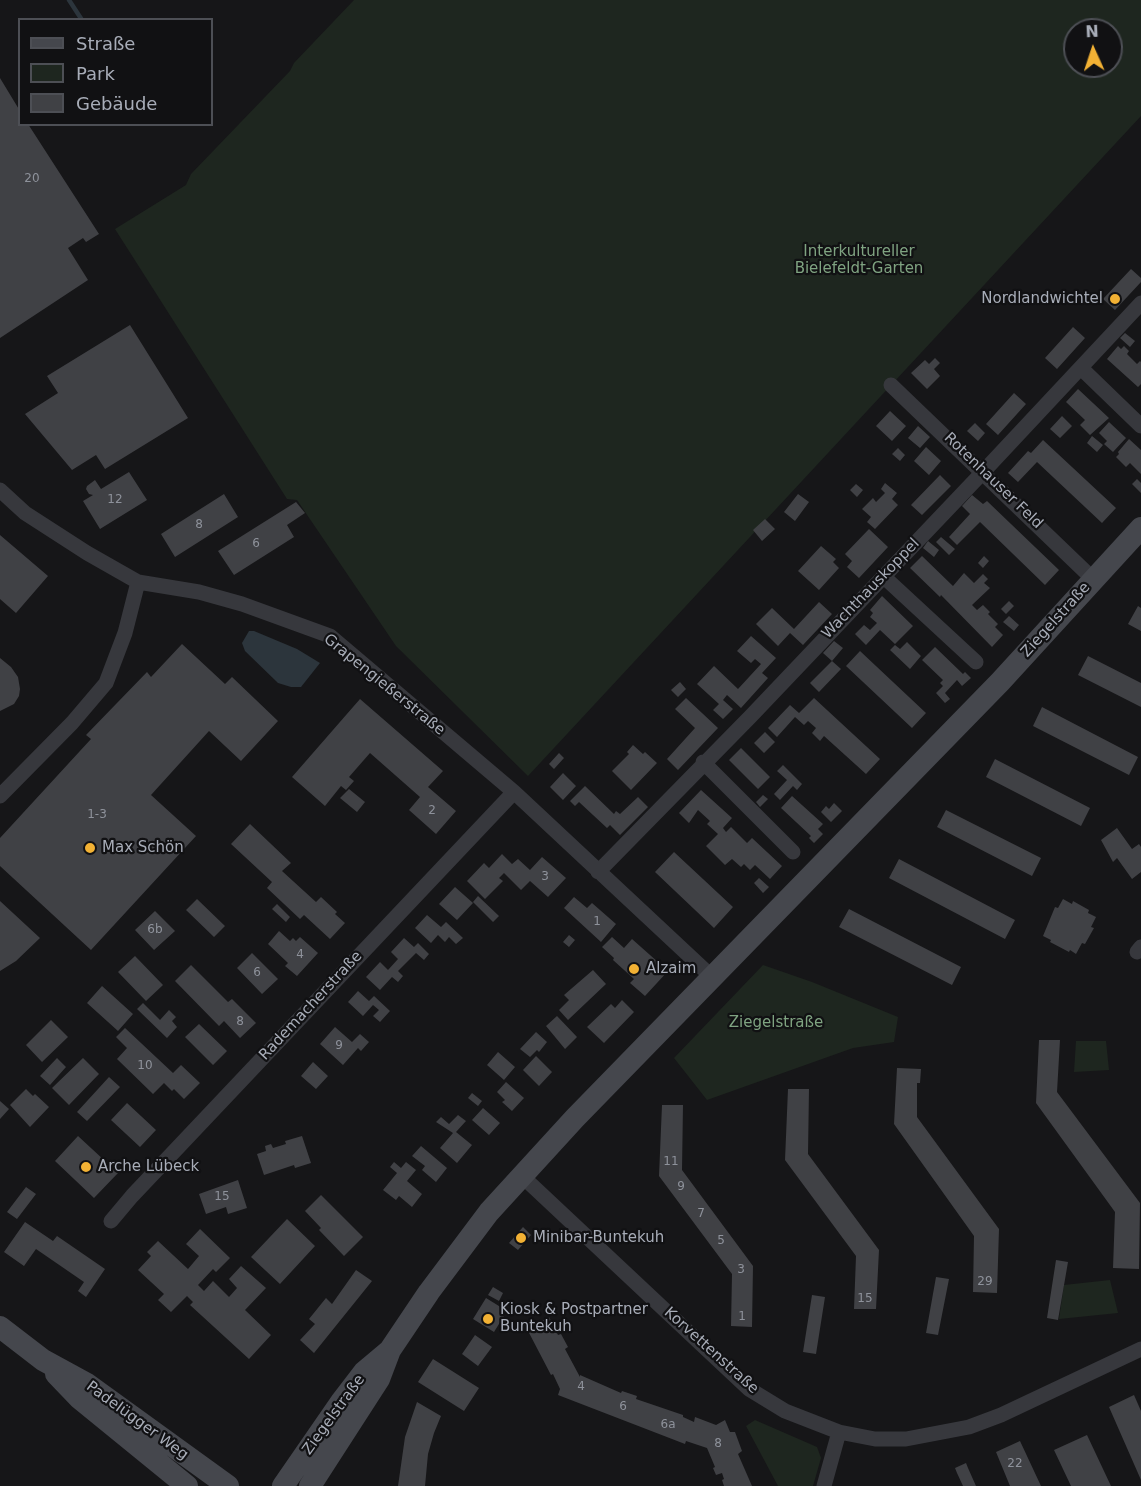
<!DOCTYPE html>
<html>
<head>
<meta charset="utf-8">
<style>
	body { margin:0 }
	#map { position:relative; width:1141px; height:1486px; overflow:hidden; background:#161618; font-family:"DejaVu Sans",sans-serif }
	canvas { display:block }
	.legend { position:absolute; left:18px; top:18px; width:195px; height:108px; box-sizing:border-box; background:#111113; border:2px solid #4d4f55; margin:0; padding:8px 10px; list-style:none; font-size:18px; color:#a8adb8 }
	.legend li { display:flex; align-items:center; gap:12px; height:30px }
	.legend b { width:30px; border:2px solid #4d4f55 }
	.north { position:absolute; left:1063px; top:18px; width:60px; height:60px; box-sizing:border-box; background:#111113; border:2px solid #4d4f55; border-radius:50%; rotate:357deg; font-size:16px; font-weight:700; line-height:24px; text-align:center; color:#a8adb8 }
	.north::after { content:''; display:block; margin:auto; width:21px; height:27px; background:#f2b134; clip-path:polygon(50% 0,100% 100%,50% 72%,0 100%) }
</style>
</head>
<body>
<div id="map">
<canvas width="1141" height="1486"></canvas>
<ul class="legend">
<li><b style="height:8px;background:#45474d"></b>Straße</li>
<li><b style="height:16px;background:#1e261f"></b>Park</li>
<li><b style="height:16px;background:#404145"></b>Gebäude</li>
</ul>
<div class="north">N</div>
</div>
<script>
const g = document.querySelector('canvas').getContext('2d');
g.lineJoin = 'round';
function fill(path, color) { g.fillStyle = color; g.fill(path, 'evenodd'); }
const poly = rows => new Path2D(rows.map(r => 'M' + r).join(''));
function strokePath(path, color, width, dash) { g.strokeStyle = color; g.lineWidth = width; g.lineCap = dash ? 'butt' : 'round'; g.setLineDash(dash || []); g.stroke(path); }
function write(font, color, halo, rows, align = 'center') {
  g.font = font + ' "DejaVu Sans",sans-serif'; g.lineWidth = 4.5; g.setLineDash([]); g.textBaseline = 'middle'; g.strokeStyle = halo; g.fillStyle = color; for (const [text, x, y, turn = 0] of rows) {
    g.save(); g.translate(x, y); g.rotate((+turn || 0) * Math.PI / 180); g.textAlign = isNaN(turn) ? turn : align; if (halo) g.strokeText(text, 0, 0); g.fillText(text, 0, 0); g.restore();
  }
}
fill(poly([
	[354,0,1141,0,1141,116,528,776,396,646,297,500,287,499,115,229,186,185,191,174,290,71,294,63],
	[1075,30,1111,30,1111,66,1075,66],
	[763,965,812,982,898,1017,894,1042,853,1048,707,1100,674,1058],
	[1076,1041,1106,1041,1109,1070,1074,1072],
	[1110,1280,1118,1313,1059,1319,1064,1285],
	[755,1420,817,1447,821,1458,813,1486,778,1486,746,1426]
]), '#1e261f');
fill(poly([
	[249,631,254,631,297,649,320,663,301,687,291,687,278,683,245,651,242,643]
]), '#2c353c');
strokePath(poly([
	[69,0,82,20]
]), '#2c353c', 4.5);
fill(poly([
	[0,78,20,111,20,124,28,124,99,234,86,242,83,238,68,248,88,280,0,338],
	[1131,269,1141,278,1141,282,1115,310,1103,299],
	[130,325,188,418,105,469,96,455,72,470,25,414,58,393,47,376],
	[1073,327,1085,338,1057,369,1045,358],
	[1125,333,1135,341,1130,347,1120,338],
	[1118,346,1121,349,1124,346,1129,351,1127,354,1137,364,1140,361,1141,362,1141,384,1138,387,1107,359],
	[935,358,940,363,934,369,940,376,927,389,911,373,925,360,929,364],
	[1078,389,1109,418,1090,435,1080,425,1085,420,1066,402],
	[1014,393,1026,404,998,435,986,424],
	[890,411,906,426,892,441,876,426],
	[1062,416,1072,426,1060,438,1050,429],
	[1109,422,1126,438,1113,452,1104,444,1107,441,1099,433],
	[975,423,985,433,978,441,967,431],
	[918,426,930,437,920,448,908,438],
	[1092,436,1103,445,1097,452,1087,443],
	[1129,439,1141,450,1141,474,1130,463,1126,467,1116,457,1119,454,1118,452],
	[1043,440,1116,508,1102,523,1037,462,1018,482,1008,473,1028,451,1031,453],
	[926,447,941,461,929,475,914,461],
	[898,448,905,455,900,461,892,454],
	[129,472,147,500,100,529,83,501,93,495,89,494,86,489,87,486,95,480,101,489],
	[940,475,951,486,922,515,911,505],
	[1137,479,1141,483,1141,493,1132,484],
	[885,483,897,493,892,499,898,505,875,529,867,522,871,517,862,509,873,498,876,502,885,493,881,489],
	[856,484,863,490,857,497,850,490],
	[224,494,238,517,175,557,161,534],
	[798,494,809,502,795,521,784,512],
	[972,495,983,504,987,501,1059,570,1045,585,980,522,957,545,949,537,970,514,962,506],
	[296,502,305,513,287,525,294,537,234,575,218,551],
	[765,519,775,529,762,541,753,530],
	[869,529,888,547,859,578,847,567,852,561,845,554],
	[0,535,48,576,16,613,0,599],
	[941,537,955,549,949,555,936,542],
	[928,541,939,550,934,557,923,548],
	[821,546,836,559,833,562,839,568,819,590,798,571],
	[922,556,953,586,964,573,974,583,983,574,988,579,984,583,990,588,972,605,977,610,983,605,990,612,988,614,998,624,995,627,1003,635,992,647,941,595,940,597,910,568],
	[984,556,989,561,983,568,978,563],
	[882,596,913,626,895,644,880,630,866,645,855,634,864,625,870,630,877,623,870,617,873,613,870,610],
	[1009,601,1014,606,1006,614,1001,609],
	[819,602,832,614,803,645,790,633,778,646,756,624,772,608,794,629],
	[1138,606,1141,608,1141,631,1128,624],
	[1009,616,1019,625,1014,631,1003,622],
	[751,636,776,658,762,673,768,678,741,708,727,695,723,700,733,709,723,719,713,710,719,704,697,684,714,666,738,689,761,664,755,659,751,663,737,651],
	[834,641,843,648,832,661,841,669,819,692,810,683,832,661,823,653],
	[907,642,921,656,910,669,890,650,895,645,900,649],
	[182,644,225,684,232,677,278,721,241,761,209,731,151,795,196,836,91,950,0,866,0,838,91,739,86,735,147,672,151,677],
	[935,647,963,674,965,672,971,678,962,686,957,680,945,693,950,699,945,703,936,693,943,686,940,683,943,680,922,660],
	[860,651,926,713,912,728,846,666],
	[1088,656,1141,683,1141,707,1078,675],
	[0,658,11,667,18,677,20,689,19,696,14,704,0,711],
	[680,682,686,689,678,697,671,690],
	[686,698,718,728,678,770,667,759,695,728,675,709],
	[814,698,880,759,866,774,824,736,820,741,812,733,816,728,808,721,804,725,795,717,777,737,768,728,790,705,799,713],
	[360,699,443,771,428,787,456,811,436,834,409,810,420,797,370,753,349,777,354,781,346,790,341,786,325,806,292,777],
	[1042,707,1138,757,1129,775,1033,726],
	[765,732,775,742,764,753,754,743],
	[633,745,643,754,645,752,657,763,631,790,612,771,629,754,627,752],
	[741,748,770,777,758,789,729,760],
	[559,753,564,758,554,769,549,764],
	[995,759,1090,808,1081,826,986,777],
	[783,765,802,784,797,790,793,786,780,800,774,794,787,780,777,771],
	[563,773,576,786,563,800,550,787],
	[585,786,614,814,616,811,620,814,638,797,648,807,620,835,610,825,607,828,579,802,575,806,570,801],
	[349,789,365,802,357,812,340,798],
	[701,790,732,818,723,828,726,832,731,827,747,843,752,838,782,866,770,879,755,865,750,870,744,864,741,867,732,859,725,865,706,846,718,834,707,824,710,821,698,810,689,823,679,813],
	[763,795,768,799,760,807,756,802],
	[792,796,823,824,818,829,823,834,814,843,809,838,811,836,781,808],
	[834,803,842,811,831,822,821,812,826,806,829,809],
	[946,810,1041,858,1032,876,937,827],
	[250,824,291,863,282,871,316,902,321,897,337,912,335,914,345,923,330,939,304,915,300,919,267,888,272,882,231,844],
	[1117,828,1132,849,1139,844,1141,847,1141,872,1132,879,1117,858,1113,862,1101,840],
	[674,852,733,907,714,928,655,872],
	[502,854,512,864,518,859,530,870,542,857,566,878,548,897,530,881,521,890,504,873,499,878,503,881,485,899,467,881,484,863,489,868],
	[899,859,1015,920,1005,939,889,878],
	[759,878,769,887,763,893,754,883],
	[455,887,473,903,457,920,439,904],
	[478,896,499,916,493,922,473,902],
	[574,897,587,908,592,903,616,924,601,942,564,908],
	[197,899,225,926,214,937,186,910],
	[1063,899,1072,904,1073,901,1089,910,1088,913,1096,917,1091,927,1094,928,1085,944,1082,943,1076,954,1070,950,1069,952,1050,942,1051,940,1043,936,1055,907,1058,908],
	[0,901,40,938,16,961,0,971],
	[277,904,290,917,286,922,272,909],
	[849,909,961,967,952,985,839,927],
	[155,911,175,931,154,950,135,930],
	[427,915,441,927,446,922,463,938,456,944,449,937,445,942,438,935,431,943,415,928],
	[279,931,290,941,293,938,296,941,300,937,318,953,297,976,285,966,288,963,268,944],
	[569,935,575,940,569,947,563,942],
	[612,937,624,948,632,939,668,971,645,996,630,983,634,979,613,960,614,958,602,947],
	[404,938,414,947,418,943,429,954,424,960,416,953,398,971,403,976,398,982,392,977,380,990,366,977,380,962,388,970,398,959,391,952],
	[252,953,278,979,262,994,237,968],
	[135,956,163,985,146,1001,118,972],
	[191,965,228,1002,232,999,256,1023,240,1038,224,1021,219,1026,175,981],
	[593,970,606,984,568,1020,559,1010,569,1000,564,995],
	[102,986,133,1014,118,1031,87,1003],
	[358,991,369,1001,374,996,390,1011,380,1022,373,1016,379,1010,373,1005,363,1016,348,1002],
	[622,1000,634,1012,604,1043,587,1027,611,1004,615,1008],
	[143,1003,160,1020,169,1010,176,1017,172,1021,177,1027,167,1038,137,1009],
	[557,1016,577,1037,565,1049,546,1026],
	[51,1020,68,1037,42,1062,26,1045],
	[199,1024,227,1051,213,1065,185,1037],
	[335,1027,352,1042,360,1034,369,1042,361,1051,358,1048,343,1065,320,1044],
	[125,1028,173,1073,181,1065,200,1083,184,1099,174,1089,172,1091,164,1083,153,1094,117,1059,127,1048,116,1037],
	[536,1032,547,1042,539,1052,537,1050,530,1057,520,1049],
	[1039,1040,1060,1040,1057,1092,1140,1203,1139,1269,1113,1268,1115,1212,1036,1103],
	[498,1052,515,1067,504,1080,487,1065],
	[536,1056,552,1072,539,1086,523,1070],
	[57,1058,66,1067,50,1085,40,1076],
	[83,1058,99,1074,69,1105,52,1088],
	[313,1062,328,1076,316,1089,301,1076],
	[897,1068,921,1069,920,1083,917,1083,917,1117,999,1229,997,1293,973,1292,974,1236,894,1124],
	[109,1077,120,1087,87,1121,77,1112],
	[506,1082,524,1098,512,1111,502,1102,505,1100,497,1092],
	[26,1089,33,1096,35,1094,49,1107,30,1127,10,1105],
	[788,1089,809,1089,808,1154,879,1250,876,1309,854,1309,856,1256,785,1160],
	[472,1093,482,1101,478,1106,468,1098],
	[0,1101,9,1109,0,1119],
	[127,1103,156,1130,140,1147,111,1120],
	[662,1105,683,1105,682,1170,753,1266,752,1327,731,1326,732,1274,659,1176],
	[483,1108,500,1123,489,1135,472,1120],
	[458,1115,466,1121,456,1132,472,1145,457,1163,440,1148,453,1133,436,1122,441,1117,449,1124],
	[78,1136,118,1173,94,1198,55,1161],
	[302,1136,311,1163,295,1168,294,1165,264,1175,257,1154,266,1151,265,1146,271,1144,273,1148,286,1144,285,1141],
	[421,1146,447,1168,436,1182,422,1170,425,1166,412,1156],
	[394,1162,401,1168,406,1162,416,1170,407,1181,422,1194,412,1207,399,1196,396,1200,383,1190,397,1173,390,1167],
	[238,1180,247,1208,228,1214,226,1207,206,1214,199,1194],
	[26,1187,36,1194,17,1219,7,1212],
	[321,1195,363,1237,344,1256,319,1230,321,1228,305,1211],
	[287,1219,315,1246,280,1284,251,1257],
	[25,1222,53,1241,57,1236,105,1269,86,1297,78,1291,84,1282,36,1249,24,1266,4,1252],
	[523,1227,531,1235,518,1250,509,1243],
	[200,1229,230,1258,216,1272,213,1269,198,1285,204,1291,213,1281,229,1297,237,1288,229,1279,241,1266,266,1288,245,1310,271,1335,249,1359,190,1305,193,1302,187,1296,171,1312,158,1300,164,1294,138,1270,151,1256,147,1252,158,1241,188,1269,199,1256,186,1244],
	[1056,1260,1068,1262,1058,1320,1047,1318],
	[356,1270,372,1281,314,1353,300,1340,315,1324,309,1319,326,1298,332,1304],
	[936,1277,949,1279,938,1335,926,1333],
	[493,1287,503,1293,499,1301,488,1295],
	[812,1295,825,1297,816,1354,803,1352],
	[486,1298,507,1311,494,1332,473,1319],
	[549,1317,558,1335,561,1334,568,1347,565,1349,580,1377,580,1375,621,1393,622,1391,637,1396,636,1399,683,1415,683,1417,694,1422,695,1417,716,1425,725,1420,730,1432,735,1432,742,1451,738,1454,752,1486,724,1486,722,1480,724,1479,722,1473,716,1475,713,1468,715,1467,707,1448,686,1441,685,1444,558,1395,560,1389,553,1374,551,1375,527,1329],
	[475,1335,492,1347,478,1366,462,1354],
	[433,1359,479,1388,464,1411,418,1382],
	[1134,1395,1141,1411,1141,1480,1109,1407],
	[417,1402,441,1416,434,1433,428,1454,425,1486,398,1486,405,1437],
	[1087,1435,1111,1486,1071,1486,1054,1450],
	[1020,1441,1041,1486,1010,1486,996,1452],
	[966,1463,968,1468,976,1486,963,1486,957,1473,955,1468]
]), '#404145');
strokePath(poly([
	[1081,368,1141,426],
	[891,385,1093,579],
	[0,490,25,513,87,553,138,582,199,592,242,604,330,636,514,792,712,977],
	[883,576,976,662],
	[703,762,793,852],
	[0,796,72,723,106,683,125,633,138,582],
	[598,872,751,716,983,472,1141,303],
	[1137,952,1141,947],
	[522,1176,749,1389,785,1411,839,1432,875,1439,906,1439,969,1427,1001,1415,1141,1349],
	[111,1221,132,1196,514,792],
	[824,1486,839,1432]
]), '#37383d', 15);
strokePath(poly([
	[0,1327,43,1360,87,1384,228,1486],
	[56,1374,79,1398,187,1486],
	[283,1486,341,1402,364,1372,389,1351],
	[310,1486,379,1379,390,1350,429,1292,489,1212,575,1118,1000,682,1141,528]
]), '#45474d', 22);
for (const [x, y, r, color] of [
	[1115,299,6,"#f2b134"],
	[90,848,6,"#f2b134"],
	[634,969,6,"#f2b134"],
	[86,1167,6,"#f2b134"],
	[521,1238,6,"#f2b134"],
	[488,1319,6,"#f2b134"]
]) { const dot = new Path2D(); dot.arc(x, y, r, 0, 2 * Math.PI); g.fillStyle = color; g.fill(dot); strokePath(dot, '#111113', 2); }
write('12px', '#8e929b', null, [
	["20",32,179],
	["12",115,500],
	["8",199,525],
	["6",256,544],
	["2",432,811],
	["1-3",97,815],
	["3",545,877],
	["1",597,922],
	["6b",155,930],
	["4",300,955],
	["6",257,973],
	["8",240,1022],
	["9",339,1046],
	["10",145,1066],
	["11",671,1162],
	["9",681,1187],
	["15",222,1197],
	["7",701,1214],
	["5",721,1241],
	["3",741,1270],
	["29",985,1282],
	["15",865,1299],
	["1",742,1317],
	["4",581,1387],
	["6",623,1407],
	["6a",668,1425],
	["8",718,1444],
	["22",1015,1464]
]);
write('15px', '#7fa381', '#111113', [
	["Interkultureller",859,252],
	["Bielefeldt-Garten",859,269],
	["Ziegelstraße",776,1023]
]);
write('15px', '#a8adb8', '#111113', [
	["Nordlandwichtel",1103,299,"right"],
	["Max Schön",102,848],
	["Alzaim",646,969],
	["Arche Lübeck",98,1167],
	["Minibar-Buntekuh",533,1238],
	["Kiosk & Postpartner",500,1310],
	["Buntekuh",500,1327]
], 'left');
write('15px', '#a8adb8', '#111113', [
	["Rotenhauser Feld",993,481,44],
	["Wachthauskoppel",871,589,-46],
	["Ziegelstraße",1056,620,-48],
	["Grapengießerstraße",384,685,39],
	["Rademacherstraße",311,1006,-47],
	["Korvettenstraße",711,1351,42],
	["Ziegelstraße",334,1415,-54],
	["Padelügger Weg",137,1421,36]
]);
</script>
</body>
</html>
